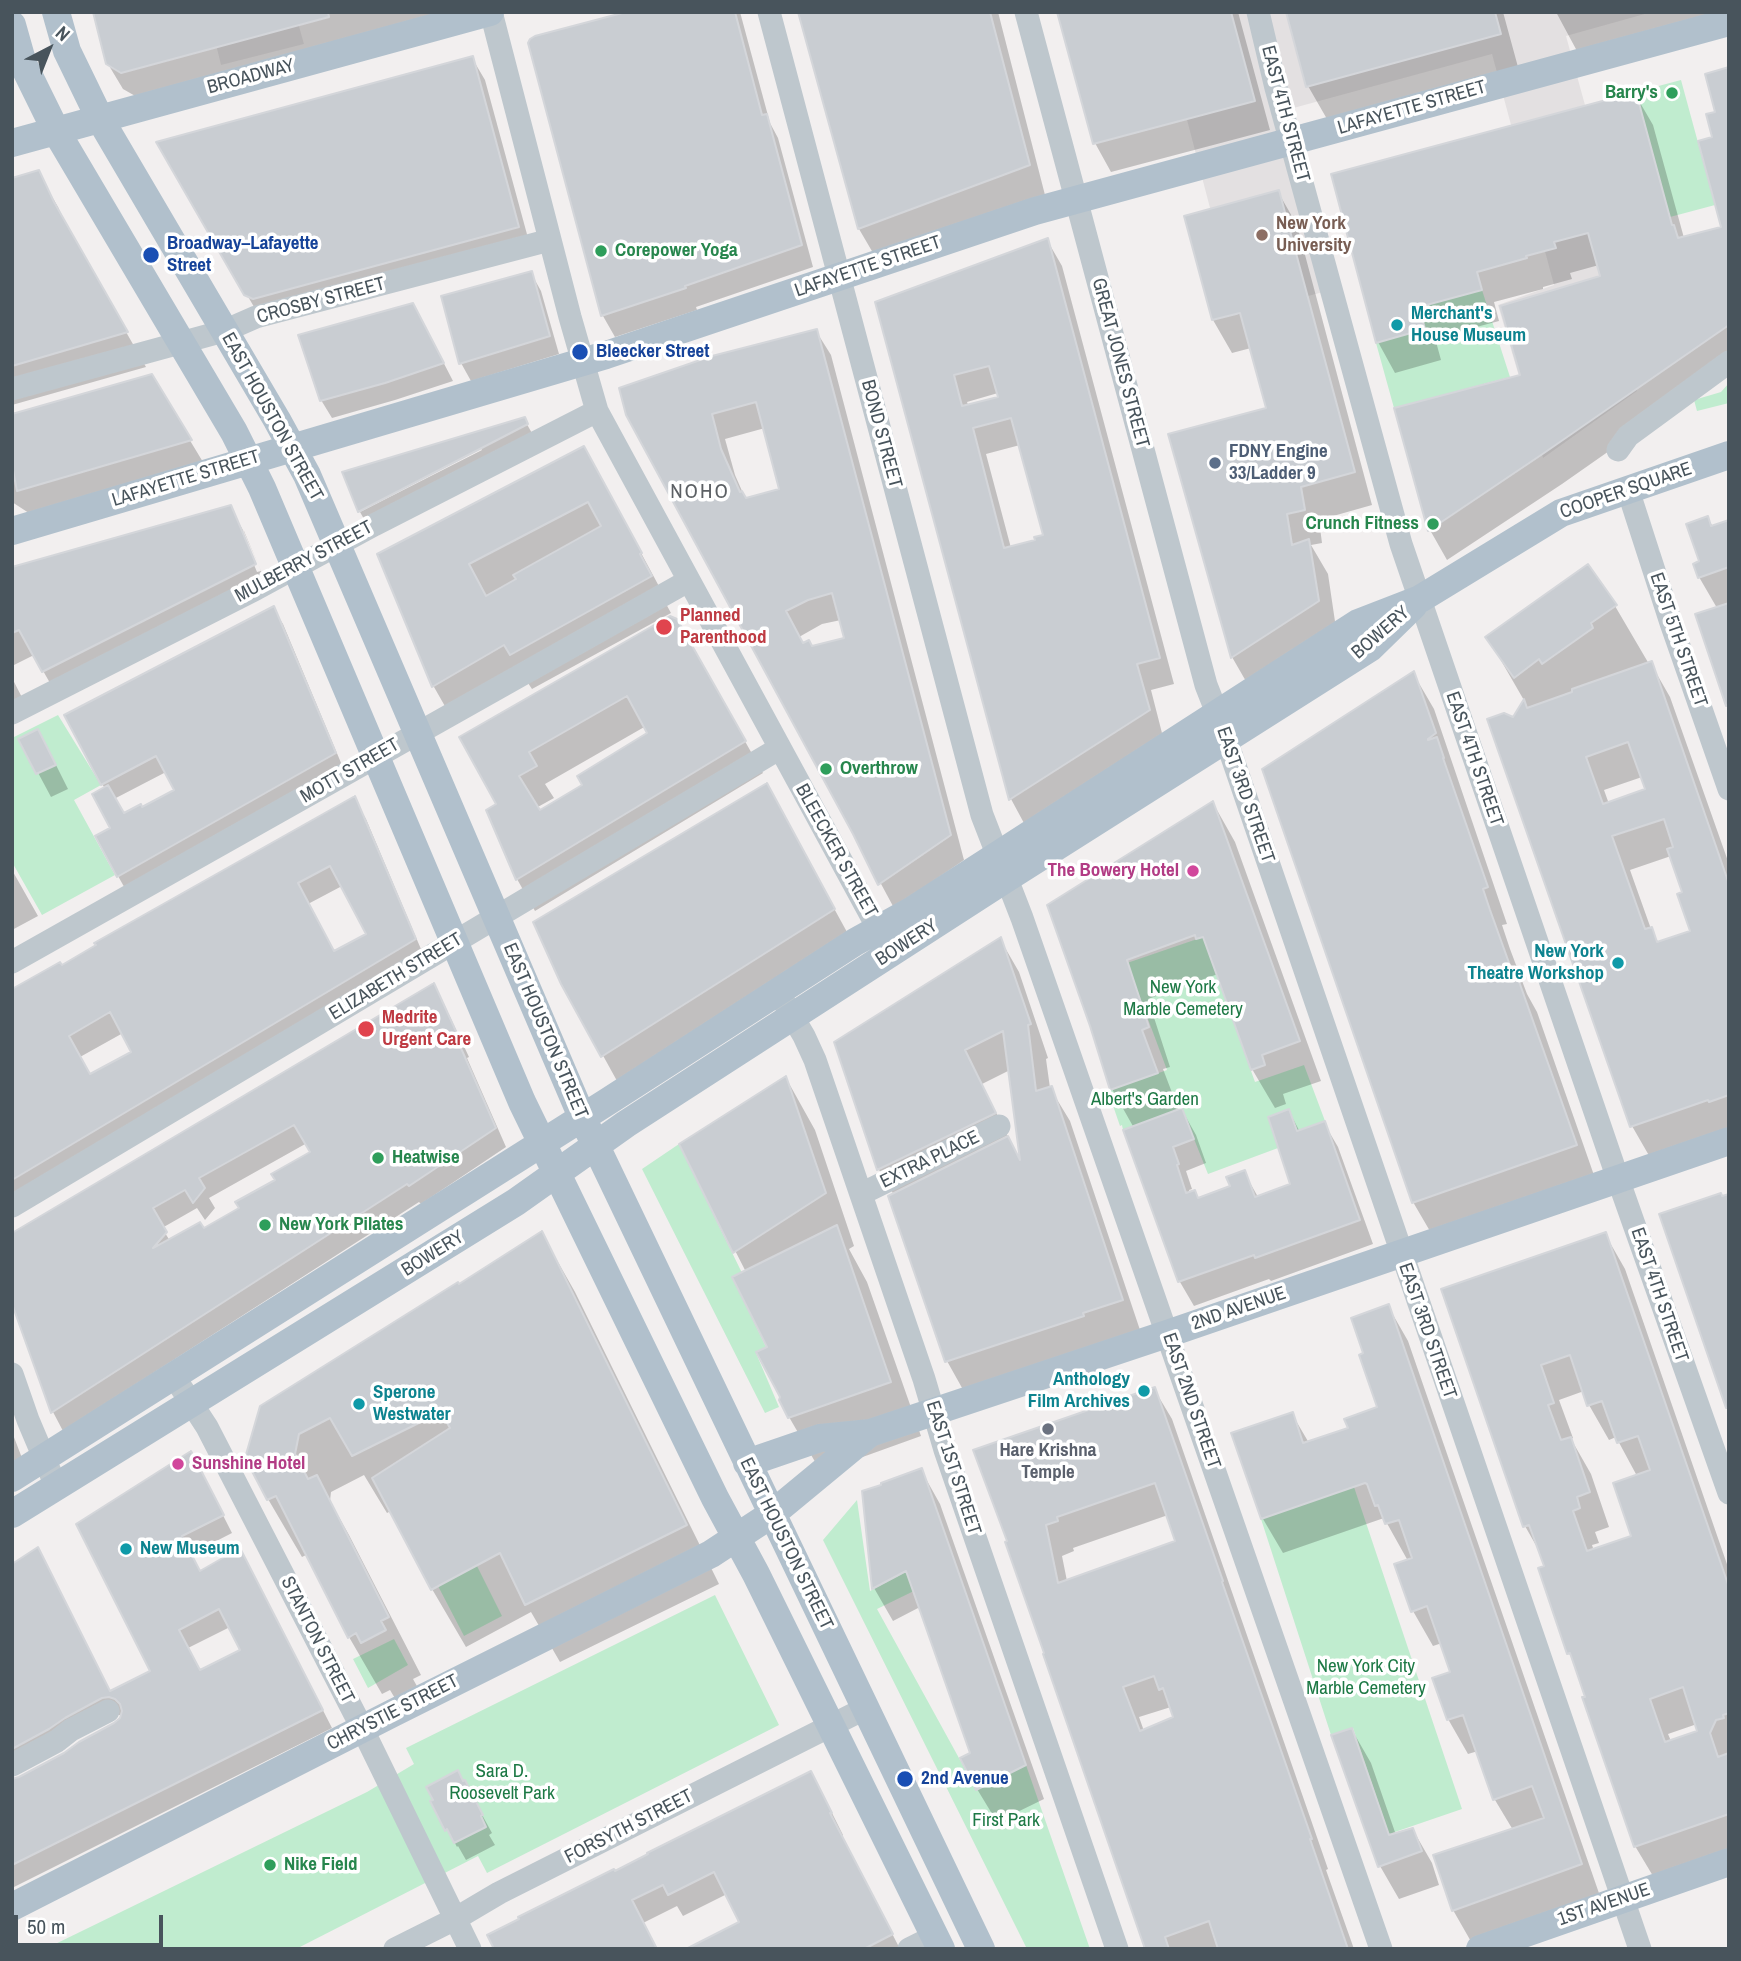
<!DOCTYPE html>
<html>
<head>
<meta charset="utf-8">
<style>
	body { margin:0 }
	#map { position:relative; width:1741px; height:1961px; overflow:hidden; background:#f2efef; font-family:"Archivo Narrow",sans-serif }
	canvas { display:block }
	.frame { position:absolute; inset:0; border:14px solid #48545c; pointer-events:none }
	.north { position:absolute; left:14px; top:14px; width:70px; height:70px; -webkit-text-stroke:5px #fff; paint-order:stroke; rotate:42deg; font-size:19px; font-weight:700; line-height:28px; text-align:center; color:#48545c }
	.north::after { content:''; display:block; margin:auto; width:24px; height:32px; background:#48545c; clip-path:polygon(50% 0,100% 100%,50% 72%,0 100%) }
	.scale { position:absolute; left:14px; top:1915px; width:149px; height:32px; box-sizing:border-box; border:4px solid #48545c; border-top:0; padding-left:9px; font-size:21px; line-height:24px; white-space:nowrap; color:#48545c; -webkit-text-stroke:5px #fff; paint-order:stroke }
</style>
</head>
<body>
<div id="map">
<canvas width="1741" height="1961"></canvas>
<div class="frame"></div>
<div class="north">N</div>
<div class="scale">50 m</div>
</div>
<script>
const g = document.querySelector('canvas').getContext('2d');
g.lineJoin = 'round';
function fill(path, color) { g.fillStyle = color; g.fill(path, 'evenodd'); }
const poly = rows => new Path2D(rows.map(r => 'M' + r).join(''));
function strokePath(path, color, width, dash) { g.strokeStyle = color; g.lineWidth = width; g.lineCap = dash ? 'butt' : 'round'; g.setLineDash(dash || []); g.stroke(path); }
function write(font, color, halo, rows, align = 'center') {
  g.font = font + ' "Archivo Narrow",sans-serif'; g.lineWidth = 7; g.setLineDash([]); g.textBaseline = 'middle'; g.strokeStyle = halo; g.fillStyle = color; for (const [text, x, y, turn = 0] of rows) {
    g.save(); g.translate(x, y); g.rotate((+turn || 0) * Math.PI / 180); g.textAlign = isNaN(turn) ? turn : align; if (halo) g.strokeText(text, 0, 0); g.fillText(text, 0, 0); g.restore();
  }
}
fill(poly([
	[208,12,295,12,304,44,221,65],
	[1188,12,1652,12,1566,36,1621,236,1605,279,1637,391,1543,458,1498,305,1554,285,1492,54,1275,113,1323,292,1238,315,1169,51]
]), '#e3e0e1');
fill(poly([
	[1681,80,1715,205,1670,217,1636,92],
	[1482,290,1510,377,1394,408,1376,343,1425,329,1419,307],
	[1729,383,1729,403,1697,411,1694,400,1721,392],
	[58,715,101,785,74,800,115,875,42,915,12,862,12,738],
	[1203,937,1255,1082,1304,1065,1325,1121,1275,1138,1278,1148,1208,1174,1182,1109,1123,1130,1122,1125,1120,1126,1108,1091,1167,1070,1127,963],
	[679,1144,742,1273,733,1278,766,1347,756,1353,779,1407,765,1413,642,1169],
	[1354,1487,1462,1809,1389,1834,1353,1728,1331,1735,1261,1519],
	[857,1500,870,1591,950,1548,957,1570,877,1609,976,1789,1026,1765,1090,1949,1027,1949,823,1540],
	[477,1566,502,1616,464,1636,438,1586],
	[715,1595,779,1725,487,1873,478,1856,296,1949,45,1949,367,1792,414,1764,406,1748],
	[394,1639,408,1665,368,1688,353,1659]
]), '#c0eccf');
fill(poly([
	[95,12,454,12,137,97,123,89,108,64],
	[632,12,740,12,770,123,778,138,813,267,696,307,697,310,615,337,603,316,530,44],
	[800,12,998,12,1045,195,876,258,859,229],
	[1059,12,1238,12,1270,130,1111,172,1095,143],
	[1287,12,1503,12,1518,67,1327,119,1308,86],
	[1556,12,1718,12,1577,51],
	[472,58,485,80,531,249,261,319,159,143],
	[1729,69,1729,367,1562,484,1447,560,1430,530,1396,410,1523,376,1602,277,1599,265,1570,273,1572,279,1543,287,1543,289,1494,302,1499,321,1435,338,1441,360,1395,373,1378,342,1635,94,1653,125,1684,238,1723,228,1715,138,1717,113],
	[38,172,58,207,73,239,146,367,12,405,12,179],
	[1278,192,1297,225,1372,505,1319,520,1322,543,1311,545,1328,574,1337,635,1251,690,1232,657,1268,410,1251,348,1232,353,1213,320],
	[1047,240,1062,266,1174,684,1151,690,1163,737,1025,825,1011,799,878,303],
	[998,393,1000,399,969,407,967,402],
	[1020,445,1045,536,1037,541,1011,548,986,454],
	[531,273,541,291,559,354,471,381,461,363],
	[423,323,453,381,395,400,332,418,321,400],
	[816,331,831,355,964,860,894,908,628,414],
	[765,428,781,491,746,500,735,475,725,439],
	[841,620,846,639,811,648,804,645,799,637,822,624],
	[151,376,206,467,35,517,12,502,12,417],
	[524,419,533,435,368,526,360,512,482,450,480,447],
	[604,484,661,590,659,591,671,613,532,689,526,680,454,722,434,687,379,555],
	[230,507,244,532,269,589,58,697,34,655,12,666,12,569],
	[240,531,244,531,261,571,257,572],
	[1708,518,1713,527,1729,522,1729,709,1697,615,1717,608,1699,577],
	[1615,606,1649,664,1651,664,1670,697,1729,864,1729,1132,1651,1159,1632,1126,1514,719,1525,702,1488,638],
	[1642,777,1647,791,1609,804,1604,790],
	[1671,856,1684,894,1692,932,1659,944,1651,929,1630,870],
	[273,609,283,624,344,770,127,892,118,876,113,829,105,789,66,716],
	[166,772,177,791,142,810,124,815,114,799],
	[676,620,763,773,535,911,517,879,498,805,462,737],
	[646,726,650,734,584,785,539,813,536,808,554,798,545,784],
	[1413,673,1434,709,1507,924,1502,925,1510,949,1527,994,1537,1012,1596,1181,1434,1238,1413,1202],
	[12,678,29,711,12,720],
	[20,739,51,755,68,789,51,797],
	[354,798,366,819,426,961,12,1208,12,991,61,967],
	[342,886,369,935,334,953,308,904],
	[123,1033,134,1053,90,1076,80,1057],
	[1213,803,1235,842,1321,1081,1283,1094,1286,1104,1275,1108,1252,1069,1218,974,1148,999,1170,1067,1163,1069,1179,1111,1182,1110,1196,1135,1206,1163,1186,1171,1192,1189,1189,1190,1190,1193,1198,1200,1232,1187,1244,1172,1258,1197,1292,1185,1289,1111,1300,1132,1324,1123,1338,1147,1373,1244,1271,1281,1269,1279,1194,1306,1180,1282,1126,1131,1134,1128,1112,1089,1049,906],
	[785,819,853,943,622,1090,563,983],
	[12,870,38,916,12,930],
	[1000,939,1019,972,1048,1058,1046,1059,1050,1088,1070,1121,1141,1333,966,1395,947,1361,890,1197,894,1195,879,1170,836,1043],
	[1010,1070,1022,1165,982,1084],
	[434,986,444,1004,469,1057,467,1058,506,1147,421,1204,419,1202,63,1431,53,1412,12,1299],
	[307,1143,312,1153,241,1209,203,1230,170,1241,162,1228,197,1208,205,1220,215,1208,209,1198],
	[786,1078,815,1130,854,1246,849,1249,867,1282,921,1436,821,1472,789,1417,746,1272,681,1145],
	[542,1234,575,1292,719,1584,560,1662,531,1612,466,1647,432,1589,391,1511,387,1513,364,1475,331,1492,330,1501,349,1535,421,1675,413,1679,418,1688,396,1700,390,1690,382,1694,349,1637,306,1555,302,1557,268,1499,247,1458,459,1287],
	[1605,1234,1625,1269,1729,1570,1729,1856,1656,1881,1635,1846,1576,1666,1569,1653,1540,1569,1546,1568,1542,1556,1525,1526,1443,1290],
	[1584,1391,1589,1405,1609,1440,1616,1437,1637,1476,1634,1537,1594,1551,1592,1545,1599,1543,1595,1532,1609,1527,1591,1474,1571,1439,1573,1438,1559,1400],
	[1697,1724,1699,1732,1671,1741,1668,1734],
	[1388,1306,1408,1341,1601,1899,1473,1945,1453,1910,1513,1830,1495,1800,1478,1751,1468,1754,1448,1719,1452,1673,1442,1643,1433,1646,1413,1611,1408,1561,1384,1518,1283,1553,1263,1519,1233,1434,1292,1414,1309,1443,1350,1429,1379,1408,1366,1354],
	[1154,1389,1172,1419,1328,1869,1326,1870,1354,1949,1147,1949,1007,1543],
	[1168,1515,1178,1542,1067,1581,1062,1556,1074,1551,1073,1548],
	[1171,1707,1175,1717,1144,1731,1139,1717],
	[12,1432,22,1458,12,1464],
	[200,1470,232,1533,191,1554,200,1572,250,1567,332,1728,12,1888,12,1781,19,1779,116,1725,123,1715,113,1715,12,1773,12,1566,110,1692,152,1672,78,1524],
	[230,1627,242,1651,200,1672,188,1648],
	[921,1470,940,1504,1044,1799,997,1822,977,1789,972,1754,920,1607,893,1621,874,1588],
	[1352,1730,1371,1763,1396,1835,1413,1830,1432,1863,1439,1885,1399,1899,1380,1866],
	[823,1795,843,1835,842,1836,900,1949,689,1949,741,1923,727,1894,683,1916,677,1906,643,1923,496,1949],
	[474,1800,492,1833,489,1835,495,1845,466,1860,458,1846,457,1847,433,1802]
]), '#0003');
const building = poly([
	[93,12,328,12,329,17,121,73,106,64,93,12],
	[626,12,735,12,762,115,767,114,802,245,685,286,686,288,601,316,528,43,530,39,535,36,626,12],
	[798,12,990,12,1030,165,858,229,798,12],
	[1057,12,1231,12,1255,101,1093,144,1057,12],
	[1286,12,1495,12,1501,34,1306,87,1286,12],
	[473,56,519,227,253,299,244,295,156,142,473,56],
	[1729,67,1729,325,1544,453,1428,531,1394,408,1520,375,1500,306,1600,276,1588,233,1554,242,1556,248,1526,256,1527,258,1477,272,1482,290,1419,307,1425,329,1376,343,1331,174,1636,92,1672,225,1674,225,1678,238,1721,227,1698,141,1712,137,1706,114,1715,112,1705,74,1729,67],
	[39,170,54,202,128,332,12,366,12,178,39,170],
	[1279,190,1355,472,1301,487,1305,510,1287,514,1292,545,1309,539,1319,601,1231,658,1168,434,1266,408,1240,313,1212,320,1184,216,1279,190],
	[1048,238,1160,658,1137,664,1150,710,1009,800,875,302,1048,238],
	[989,366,998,397,962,406,954,375,989,366],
	[1011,418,1043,535,1034,537,1035,540,1004,548,973,428,1011,418],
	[532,271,550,336,459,364,441,296,532,271],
	[413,303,444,363,385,383,320,401,298,335,413,303],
	[817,329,951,835,878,885,853,834,626,415,619,388,712,356,817,329],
	[756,402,779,489,746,498,742,491,740,492,721,449,712,414,756,402],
	[832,593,844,638,812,646,809,640,803,643,786,611,808,600,832,593],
	[152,374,192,440,17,491,12,465,12,414,152,374],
	[525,417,528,424,358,512,342,472,525,417],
	[584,446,642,553,640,554,652,576,510,655,504,645,432,687,377,554,584,446],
	[588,502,601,526,513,575,516,579,486,596,469,564,588,502],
	[231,505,256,564,42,672,19,630,12,633,12,567,231,505],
	[1708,516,1711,526,1729,520,1729,567,1698,578,1693,564,1699,561,1686,524,1708,516],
	[1588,564,1617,605,1591,623,1593,628,1542,664,1539,659,1514,678,1485,637,1588,564],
	[1729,603,1729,705,1726,706,1695,614,1729,603],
	[274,606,336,753,117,877,95,836,110,828,92,794,108,785,124,813,141,804,142,807,174,790,156,756,101,785,64,715,274,606],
	[670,616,677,619,746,741,516,880,486,810,496,804,459,737,670,616],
	[627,696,647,733,577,776,582,785,540,810,519,776,537,766,529,752,627,696],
	[1652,661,1729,884,1729,1095,1709,1102,1708,1100,1630,1127,1487,719,1504,713,1513,717,1524,699,1527,708,1572,692,1572,689,1652,661],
	[1628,742,1645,789,1603,804,1586,757,1628,742],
	[1664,819,1673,847,1667,849,1682,892,1677,894,1690,931,1657,942,1652,927,1645,929,1612,836,1664,819],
	[1414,671,1436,733,1428,739,1428,740,1437,737,1444,758,1443,758,1488,887,1483,889,1490,910,1513,974,1516,973,1577,1145,1412,1203,1262,769,1414,671],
	[38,729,56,765,36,774,18,739,38,729],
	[767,783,835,909,601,1057,561,984,533,922,767,783],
	[355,796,416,939,12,1180,12,989,60,962,62,965,96,945,94,943,355,796],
	[330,866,366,934,334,951,298,883,330,866],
	[110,1012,131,1052,90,1074,69,1036,110,1012],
	[1213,801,1300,1041,1262,1055,1265,1065,1251,1070,1203,937,1196,939,1195,935,1127,960,1149,1027,1142,1030,1158,1073,1110,1090,1090,1026,1047,905,1213,801],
	[1001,937,1031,1024,1028,1025,1036,1091,1052,1086,1123,1300,1083,1313,1084,1316,945,1362,888,1196,1008,1136,1020,1160,1003,1031,965,1050,996,1113,877,1170,834,1042,1001,937],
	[434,983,459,1038,457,1039,496,1128,409,1186,407,1184,51,1413,12,1304,12,1233,434,983],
	[294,1125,310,1152,271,1174,275,1180,235,1202,239,1208,204,1228,200,1222,153,1248,167,1232,153,1208,185,1190,193,1203,205,1188,199,1178,294,1125],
	[786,1076,826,1193,733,1253,679,1144,786,1076],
	[1182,1108,1194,1139,1173,1147,1179,1164,1177,1165,1186,1193,1195,1190,1198,1198,1230,1186,1226,1177,1245,1170,1255,1197,1290,1184,1268,1117,1289,1109,1297,1131,1325,1121,1360,1220,1255,1258,1254,1255,1178,1282,1123,1130,1182,1108],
	[1721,1193,1722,1196,1729,1194,1729,1408,1726,1408,1659,1214,1721,1193],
	[837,1225,891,1382,788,1418,779,1400,780,1397,756,1352,767,1347,732,1277,837,1225],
	[542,1231,687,1525,525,1605,500,1553,431,1590,372,1478,450,1428,441,1412,352,1456,330,1418,299,1434,295,1454,308,1479,317,1475,389,1617,381,1621,386,1630,361,1643,356,1633,348,1638,276,1496,267,1500,245,1458,260,1406,458,1282,459,1284,542,1231],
	[1606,1232,1729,1587,1729,1713,1723,1715,1724,1718,1716,1720,1710,1733,1718,1757,1729,1753,1729,1814,1634,1847,1582,1697,1585,1697,1570,1653,1567,1654,1538,1568,1544,1566,1529,1525,1523,1527,1441,1289,1606,1232],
	[1570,1355,1587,1406,1602,1401,1617,1443,1638,1436,1650,1470,1613,1483,1631,1536,1587,1551,1573,1511,1580,1508,1577,1497,1590,1492,1571,1437,1561,1440,1548,1405,1554,1403,1541,1365,1570,1355],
	[1683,1687,1697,1731,1665,1742,1650,1699,1683,1687],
	[1389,1304,1582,1864,1452,1911,1433,1855,1544,1818,1532,1786,1493,1800,1463,1715,1447,1720,1432,1678,1450,1672,1427,1606,1411,1612,1394,1564,1412,1558,1399,1520,1385,1524,1378,1505,1375,1506,1367,1484,1365,1483,1261,1519,1231,1433,1293,1412,1303,1443,1348,1428,1344,1419,1377,1407,1359,1355,1363,1353,1351,1318,1389,1304],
	[1155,1387,1223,1581,1222,1582,1312,1839,1310,1839,1348,1949,1218,1949,1209,1921,1165,1937,1169,1949,1145,1949,1043,1654,1044,1653,1005,1542,1007,1541,973,1450,1155,1387],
	[1155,1483,1175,1541,1058,1583,1046,1525,1058,1521,1057,1517,1155,1483],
	[1154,1676,1159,1690,1163,1688,1173,1717,1140,1731,1123,1687,1154,1676],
	[191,1451,224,1515,182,1536,200,1571,240,1548,323,1710,12,1865,12,1779,19,1777,64,1753,79,1742,114,1723,120,1718,122,1711,120,1704,115,1699,109,1697,102,1698,65,1718,49,1729,12,1749,12,1564,38,1547,110,1691,150,1671,76,1524,191,1451],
	[219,1609,240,1650,200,1670,179,1630,219,1609],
	[922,1468,1026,1765,976,1790,960,1758,970,1753,906,1571,872,1589,862,1491,881,1485,881,1483,922,1468],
	[1352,1728,1389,1835,1413,1828,1422,1851,1378,1867,1331,1735,1352,1728],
	[458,1770,463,1781,465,1780,483,1815,481,1816,486,1827,454,1843,447,1829,445,1831,430,1801,433,1800,426,1787,458,1770],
	[811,1771,832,1813,830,1813,893,1934,864,1949,686,1949,739,1922,714,1872,668,1895,663,1885,632,1900,657,1949,494,1949,487,1935,519,1919,518,1917,614,1869,615,1871,648,1854,647,1853,811,1771]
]);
fill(building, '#c9cdd2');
strokePath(building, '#d4d6da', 2);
strokePath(poly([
	[491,12,570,317,597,411,886,943],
	[769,12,982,815,1022,918,1381,1949],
	[1026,12,1206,685,1217,713,1640,1949],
	[1258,12,1276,88,1401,544,1618,1179,1729,1493],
	[12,389,224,331,256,317,550,240],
	[1618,450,1628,436,1729,362],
	[1628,490,1671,623,1729,789],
	[12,713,256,589,374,525,597,411],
	[12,962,688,581],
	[778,992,804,1036,815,1060,924,1379,945,1450,1117,1949],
	[861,1194,999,1126],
	[12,1206,780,748],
	[12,1374,28,1420,56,1486],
	[173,1375,207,1427,362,1728,470,1949],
	[12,1765,57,1741,71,1730,108,1711],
	[395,1949,455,1919,499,1893,864,1709],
	[909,1949,935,1936]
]), '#bec7cd', 23);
strokePath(poly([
	[56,12,67,51,100,119,277,420,307,475,582,1117,981,1949],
	[12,25,23,64,56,131,234,432,262,488,522,1102,715,1498,756,1574,941,1949],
	[12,143,490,12],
	[12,531,606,355,1035,211,1729,22],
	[747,1463,820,1438,870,1433],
	[12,1478,607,1102,855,942,911,911,1358,623,1420,599,1561,513,1729,455],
	[12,1514,516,1202,626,1124,1007,878,1370,648,1413,606],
	[12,1907,393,1713,711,1554,772,1514,870,1433,1167,1334,1729,1141],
	[1480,1949,1729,1862]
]), '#b1c0cc', 28);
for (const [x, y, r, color] of [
	[1672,93,7,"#2e9e5b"],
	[1262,235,7,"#8d6e63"],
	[601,251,7,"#2e9e5b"],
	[151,255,9,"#1a4fb4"],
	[1397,325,7,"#0f9aa8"],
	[580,352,9,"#1a4fb4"],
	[1215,463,7,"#5c6f8a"],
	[1433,524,7,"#2e9e5b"],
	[664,627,9,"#e0444e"],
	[826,769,7,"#2e9e5b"],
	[1193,871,7,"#d1479c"],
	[1618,963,7,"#0f9aa8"],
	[366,1029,9,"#e0444e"],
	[378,1158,7,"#2e9e5b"],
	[265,1225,7,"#2e9e5b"],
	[1144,1391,7,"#0f9aa8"],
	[359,1404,7,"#0f9aa8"],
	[1048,1429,7,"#6b7280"],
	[178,1464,7,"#d1479c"],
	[126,1549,7,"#0f9aa8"],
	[905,1779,9,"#1a4fb4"],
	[270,1865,7,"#2e9e5b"]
]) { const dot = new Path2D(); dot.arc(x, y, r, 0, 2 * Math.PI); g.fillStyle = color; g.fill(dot); strokePath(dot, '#fff', 2.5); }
write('19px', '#48545c', '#fff', [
	["BROADWAY",251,77,-15],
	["LAFAYETTE STREET",1412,108,-16],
	["EAST 4TH STREET",1285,114,75],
	["LAFAYETTE STREET",868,267,-19],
	["CROSBY STREET",321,301,-15],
	["GREAT JONES STREET",1120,363,75],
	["EAST HOUSTON STREET",272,417,61],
	["BOND STREET",881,434,75],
	["LAFAYETTE STREET",186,479,-17],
	["COOPER SQUARE",1626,491,-19],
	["MULBERRY STREET",304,562,-28],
	["BOWERY",1381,633,-41],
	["EAST 5TH STREET",1678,640,71],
	["EAST 4TH STREET",1474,759,71],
	["MOTT STREET",350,771,-30],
	["EAST 3RD STREET",1245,795,71],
	["BLEECKER STREET",836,851,61],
	["BOWERY",907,943,-33],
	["ELIZABETH STREET",396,977,-31],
	["EAST HOUSTON STREET",545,1031,67],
	["EXTRA PLACE",930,1160,-26],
	["BOWERY",433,1254,-32],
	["EAST 4TH STREET",1659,1295,71],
	["2ND AVENUE",1239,1309,-19],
	["EAST 3RD STREET",1427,1331,71],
	["EAST 2ND STREET",1191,1401,71],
	["EAST 1ST STREET",953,1468,72],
	["EAST HOUSTON STREET",786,1544,64],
	["STANTON STREET",317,1640,63],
	["CHRYSTIE STREET",393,1713,-27],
	["FORSYTH STREET",629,1827,-27],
	["1ST AVENUE",1604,1905,-19]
]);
write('bold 19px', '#27864d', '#fff', [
	["Barry's",1658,93,"right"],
	["Corepower Yoga",615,251],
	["Crunch Fitness",1419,524,"right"],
	["Overthrow",840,769],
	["Heatwise",392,1158],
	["New York Pilates",279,1225],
	["Nike Field",284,1865]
], 'left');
write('bold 19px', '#785e54', '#fff', [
	["New York",1276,224],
	["University",1276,246]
], 'left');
write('bold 19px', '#164399', '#fff', [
	["Broadway–Lafayette",167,244],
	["Street",167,266],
	["Bleecker Street",596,352],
	["2nd Avenue",921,1779]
], 'left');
write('bold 19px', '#0d838f', '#fff', [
	["Merchant's",1411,314],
	["House Museum",1411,336],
	["New York",1604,952,"right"],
	["Theatre Workshop",1604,974,"right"],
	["Anthology",1130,1380,"right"],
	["Film Archives",1130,1402,"right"],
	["Sperone",373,1393],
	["Westwater",373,1415],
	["New Museum",140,1549]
], 'left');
write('bold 19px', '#4e5e75', '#fff', [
	["FDNY Engine",1229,452],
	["33/Ladder 9",1229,474]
], 'left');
write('bold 19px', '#be3a42', '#fff', [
	["Planned",680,616],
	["Parenthood",680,638],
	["Medrite",382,1018],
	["Urgent Care",382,1040]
], 'left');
write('bold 19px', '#b23c85', '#fff', [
	["The Bowery Hotel",1179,871],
	["Sunshine Hotel",192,1464,"left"]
], 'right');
write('19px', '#1d7945', '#fff', [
	["New York",1183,988],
	["Marble Cemetery",1183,1010],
	["Albert's Garden",1145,1100],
	["New York City",1366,1667],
	["Marble Cemetery",1366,1689],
	["Sara D.",502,1772],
	["Roosevelt Park",502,1794],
	["First Park",1006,1821]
]);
write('bold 19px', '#5b616d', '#fff', [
	["Hare Krishna",1048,1451],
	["Temple",1048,1473]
]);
g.letterSpacing = '2px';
write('21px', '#5c6064', '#fff', [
	["NOHO",700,492]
]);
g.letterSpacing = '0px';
</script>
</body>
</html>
